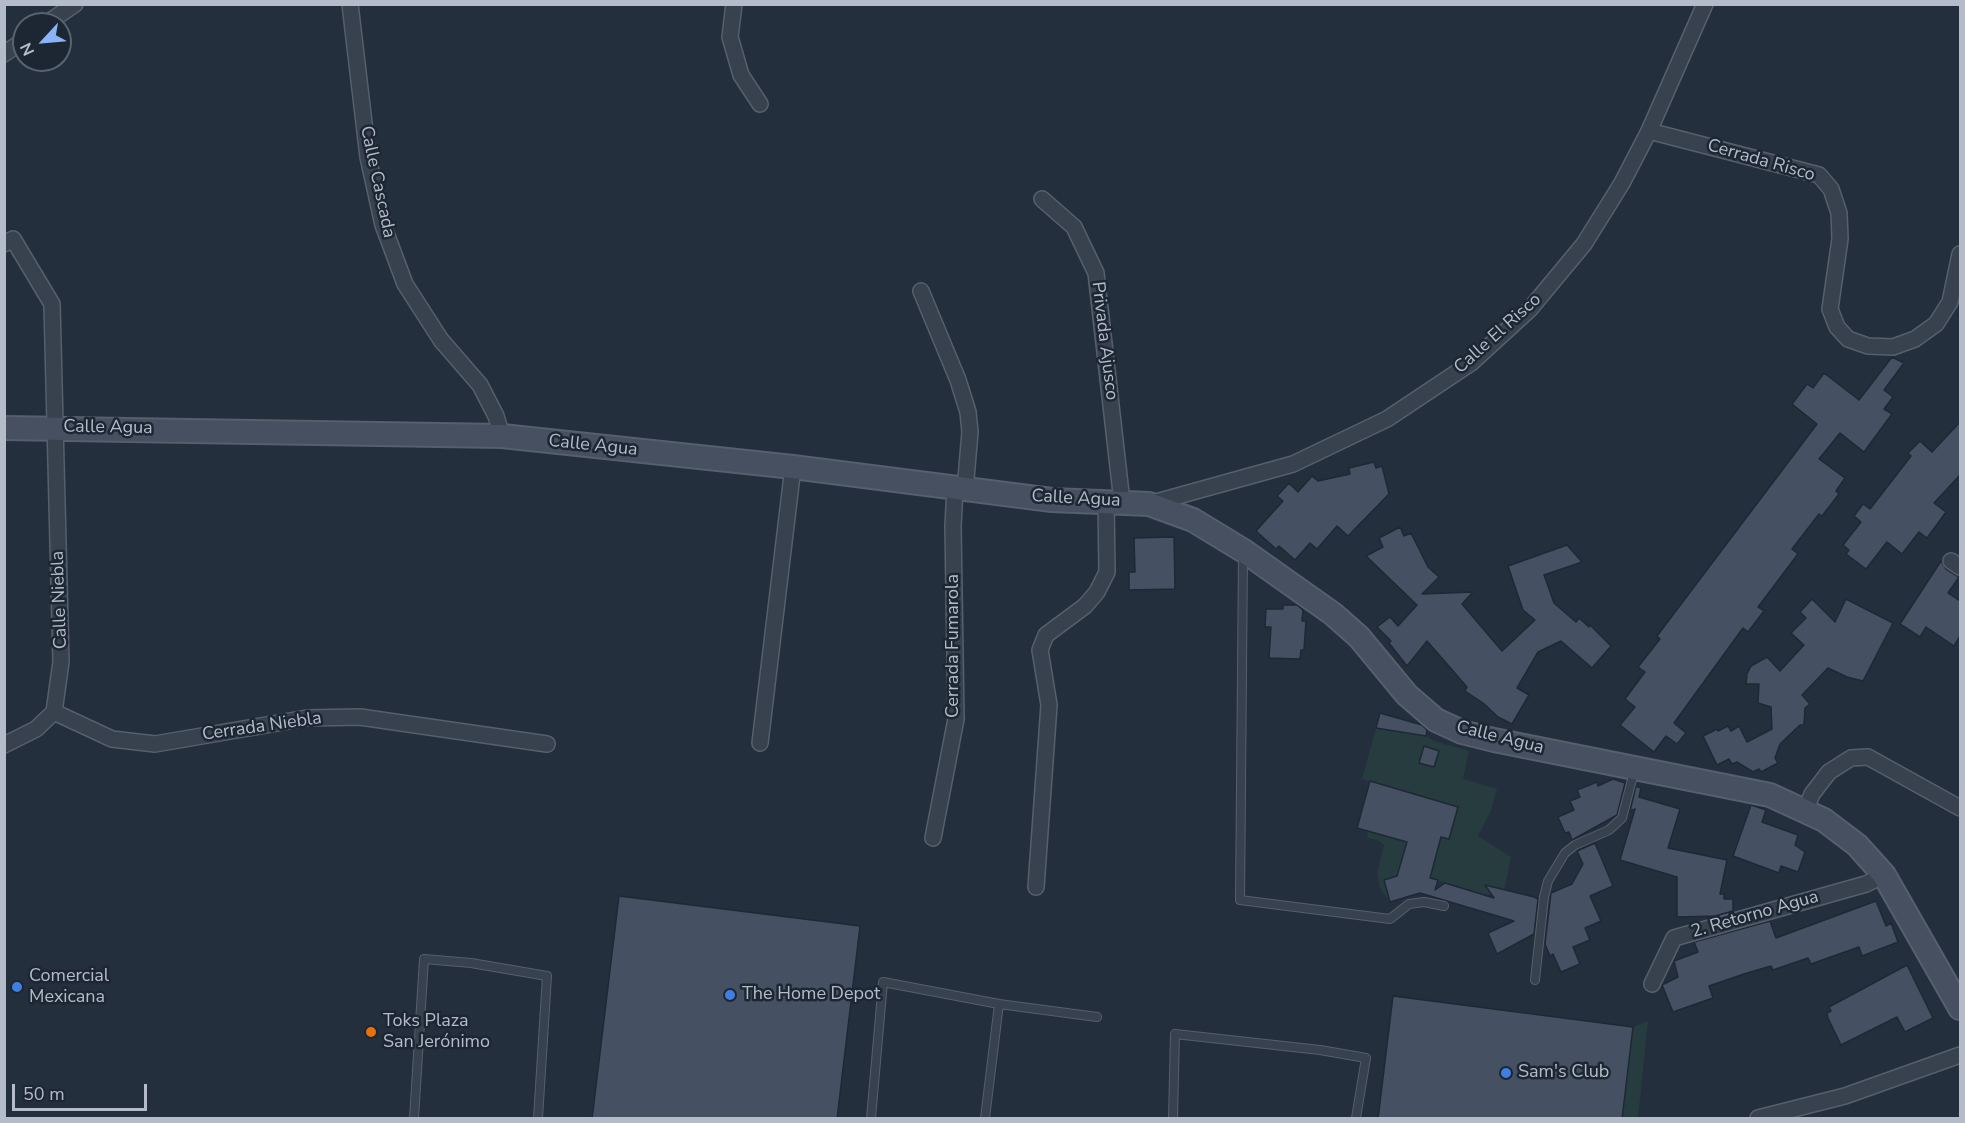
<!DOCTYPE html>
<html>
<head>
<meta charset="utf-8">
<style>
	body { margin:0 }
	#map { position:relative; width:1965px; height:1123px; overflow:hidden; background:#242f3e; font-family:"Nunito Sans",sans-serif }
	canvas { display:block }
	.frame { position:absolute; inset:0; border:6px solid #b4bcc9; pointer-events:none }
	.north { position:absolute; left:12px; top:12px; width:60px; height:60px; box-sizing:border-box; background:#1d2633; border:2px solid #59626f; border-radius:50%; rotate:244deg; font-size:16px; font-weight:700; line-height:24px; text-align:center; color:#b4bcc9 }
	.north::after { content:''; display:block; margin:auto; width:21px; height:27px; background:#8ab4f8; clip-path:polygon(50% 0,100% 100%,50% 72%,0 100%) }
	.scale { position:absolute; left:12px; top:1084px; width:135px; height:27px; box-sizing:border-box; border:3px solid #b4bcc9; border-top:0; padding-left:8px; font-size:18px; line-height:21px; white-space:nowrap; color:#b4bcc9; -webkit-text-stroke:4px #1d2633; paint-order:stroke }
</style>
</head>
<body>
<div id="map">
<canvas width="1965" height="1123"></canvas>
<div class="frame"></div>
<div class="north">N</div>
<div class="scale">50 m</div>
</div>
<script>
const g = document.querySelector('canvas').getContext('2d');
g.lineJoin = 'round';
function fill(path, color) { g.fillStyle = color; g.fill(path, 'evenodd'); }
const poly = rows => new Path2D(rows.map(r => 'M' + r).join(''));
function strokePath(path, color, width, dash) { g.strokeStyle = color; g.lineWidth = width; g.lineCap = dash ? 'butt' : 'round'; g.setLineDash(dash || []); g.stroke(path); }
function write(font, color, halo, rows, align = 'center') {
  g.font = font + ' "Nunito Sans",sans-serif'; g.lineWidth = 5; g.setLineDash([]); g.textBaseline = 'middle'; g.strokeStyle = halo; g.fillStyle = color; for (const [text, x, y, turn = 0] of rows) {
    g.save(); g.translate(x, y); g.rotate((+turn || 0) * Math.PI / 180); g.textAlign = isNaN(turn) ? turn : align; if (halo) g.strokeText(text, 0, 0); g.fillText(text, 0, 0); g.restore();
  }
}
fill(poly([
	[1403,720,1434,741,1469,751,1463,779,1497,789,1491,810,1478,836,1511,857,1503,896,1481,894,1430,878,1441,837,1449,839,1458,807,1362,779,1376,728,1400,732],
	[1411,828,1400,866,1416,870,1384,880,1390,902,1380,888,1377,873,1384,845,1378,840,1367,838,1368,831,1384,835],
	[1648,1021,1638,1118,1622,1118,1633,1027]
]), '#263c3f');
const building = poly([
	[1892,357,1904,363,1884,390,1893,397,1884,409,1892,414,1864,452,1840,433,1819,459,1845,478,1836,491,1839,494,1822,516,1819,514,1792,549,1798,554,1758,607,1764,611,1748,632,1743,628,1674,723,1686,733,1677,744,1666,736,1654,752,1620,725,1635,707,1625,699,1645,672,1638,667,1660,639,1657,636,1817,424,1792,404,1807,384,1813,388,1824,373,1859,400,1892,357],
	[1960,422,1960,475,1934,503,1946,512,1927,538,1919,532,1902,554,1887,542,1866,569,1846,554,1849,550,1843,545,1861,522,1854,516,1863,504,1870,509,1911,456,1908,453,1920,441,1932,452,1960,422],
	[1374,462,1376,468,1382,466,1389,494,1348,536,1337,526,1317,549,1310,543,1295,560,1279,546,1276,549,1256,531,1283,501,1277,496,1289,483,1298,492,1312,476,1318,481,1350,474,1349,468,1374,462],
	[1400,527,1404,536,1411,533,1428,567,1439,577,1422,594,1473,592,1462,604,1502,651,1535,620,1523,610,1508,566,1567,545,1582,562,1544,575,1554,603,1576,622,1579,618,1589,627,1590,625,1611,646,1592,668,1561,641,1538,652,1517,688,1529,695,1512,724,1498,717,1483,703,1465,691,1467,687,1427,641,1407,666,1389,643,1391,641,1377,627,1390,617,1398,626,1417,605,1366,556,1383,547,1379,538,1400,527],
	[1174,537,1175,589,1129,590,1129,572,1135,572,1134,538,1174,537],
	[1941,561,1946,569,1959,577,1948,593,1960,601,1960,636,1954,646,1926,627,1920,637,1900,624,1941,561],
	[1812,599,1835,622,1846,599,1893,623,1863,681,1847,677,1828,668,1802,695,1810,704,1805,708,1804,725,1800,725,1780,744,1775,758,1778,763,1761,772,1759,769,1753,772,1737,762,1732,764,1729,759,1717,765,1703,736,1717,729,1718,731,1728,726,1731,731,1739,726,1747,742,1772,729,1771,707,1758,703,1759,684,1746,684,1747,674,1751,666,1767,657,1780,671,1804,645,1791,633,1806,618,1800,612,1812,599],
	[1283,605,1297,605,1303,610,1302,621,1306,621,1304,650,1301,650,1300,659,1269,658,1271,627,1265,627,1266,609,1283,609,1283,605],
	[1380,713,1422,725,1427,730,1426,736,1376,728,1380,713],
	[1424,746,1439,751,1434,767,1419,763,1424,746],
	[1613,779,1625,783,1617,815,1572,840,1569,832,1565,833,1558,817,1574,810,1570,801,1580,797,1577,790,1597,782,1598,786,1613,779],
	[1370,781,1458,807,1449,839,1441,837,1430,878,1438,880,1435,890,1445,883,1494,898,1485,885,1534,897,1538,899,1534,934,1497,954,1488,933,1514,921,1420,893,1390,902,1384,880,1397,876,1407,842,1357,828,1370,781],
	[1636,786,1641,788,1639,797,1680,809,1668,848,1727,860,1720,894,1724,894,1724,899,1733,899,1733,911,1715,916,1677,917,1677,877,1620,860,1635,809,1630,811,1636,786],
	[1751,805,1766,810,1762,822,1798,835,1795,845,1805,852,1798,872,1781,866,1779,873,1733,856,1751,805],
	[1595,843,1613,886,1590,896,1601,921,1585,928,1590,940,1573,947,1580,964,1561,972,1553,954,1550,956,1545,944,1551,893,1572,884,1583,864,1577,851,1595,843],
	[619,896,860,926,837,1119,592,1119,619,896],
	[1876,901,1886,926,1891,923,1898,942,1862,956,1859,947,1811,964,1808,958,1773,970,1771,966,1744,974,1709,986,1713,998,1673,1012,1662,985,1678,977,1674,961,1698,952,1694,942,1770,921,1776,938,1876,901],
	[1907,965,1933,1018,1905,1032,1897,1017,1841,1045,1828,1018,1827,1013,1831,1011,1829,1007,1907,965],
	[1393,996,1633,1027,1622,1119,1378,1119,1393,996]
]);
fill(building, '#455162');
strokePath(building, '#1f2835', 1.5);
const lane = poly([
	[1243,556,1240,900,1390,919,1409,904,1424,902,1444,906],
	[1535,980,1544,897,1548,881,1565,853,1575,845,1609,830,1622,818,1634,772],
	[999,1004,1097,1017],
	[414,1118,424,959,471,963,547,976,538,1118],
	[871,1118,883,982,999,1004,985,1118],
	[1173,1118,1175,1034,1320,1050,1366,1058,1356,1118]
]);
const street = poly([
	[350,4,368,157,383,225,405,284,441,340,480,385,496,416,502,436],
	[734,4,730,37,741,75,760,104],
	[46,24,75,4],
	[4,54,24,40],
	[1649,131,1819,175,1831,189,1839,213,1840,239,1830,309,1837,327,1848,339,1868,346,1893,347,1915,339,1936,324,1950,302,1960,254],
	[1042,199,1074,227,1096,273,1122,502],
	[4,244,13,239,52,304,61,662,54,712,36,729,4,745],
	[921,291,958,380,968,412,970,432,965,490],
	[1149,504,1293,464,1387,419,1471,363,1530,309,1584,244,1622,183,1649,131,1705,4],
	[1951,561,1960,567],
	[54,712,112,739,155,744,307,718,360,717,547,744],
	[760,743,793,467],
	[1806,809,1812,794,1829,772,1851,758,1868,757,1960,808],
	[933,838,956,719,953,526,955,488],
	[1036,887,1049,705,1040,650,1046,635,1085,606,1097,592,1107,572,1106,501],
	[1652,984,1674,938,1866,884,1884,875],
	[1758,1118,1845,1096,1960,1055]
]);
const secondary = poly([
	[4,428,502,436,793,467,1052,500,1149,504,1193,520,1244,551,1333,614,1359,637,1407,695,1436,720,1462,732,1494,740,1770,795,1824,820,1857,845,1884,875,1960,1008]
]);
strokePath(lane, '#565f6c', 10);
strokePath(street, '#565f6c', 18);
strokePath(secondary, '#565f6c', 26);
strokePath(lane, '#38414e', 8);
strokePath(street, '#38414e', 15);
strokePath(secondary, '#465061', 22);
for (const [x, y, r, color] of [
	[17,987,6,"#3f7fe0"],
	[730,995,6,"#3f7fe0"],
	[371,1032,6,"#e8710a"],
	[1506,1073,6,"#3f7fe0"]
]) { const dot = new Path2D(); dot.arc(x, y, r, 0, 2 * Math.PI); g.fillStyle = color; g.fill(dot); strokePath(dot, '#1d2633', 2); }
write('18px', '#b4bcc9', '#1d2633', [
	["Cerrada Risco",1761,161,16],
	["Calle Cascada",377,182,78],
	["Calle El Risco",1498,334,-42],
	["Privada Ajusco",1104,341,83],
	["Calle Agua",108,428,1],
	["Calle Agua",593,446,6],
	["Calle Agua",1076,499,3],
	["Calle Niebla",60,600,-92],
	["Cerrada Fumarola",954,646,-90],
	["Cerrada Niebla",262,727,-8],
	["Calle Agua",1500,738,14],
	["2. Retorno Agua",1755,915,-16]
]);
write('18px', '#b4bcc9', '#1d2633', [
	["Comercial",29,977],
	["Mexicana",29,998],
	["The Home Depot",742,995],
	["Toks Plaza",383,1022],
	["San Jerónimo",383,1043],
	["Sam's Club",1518,1073]
], 'left');
</script>
</body>
</html>
